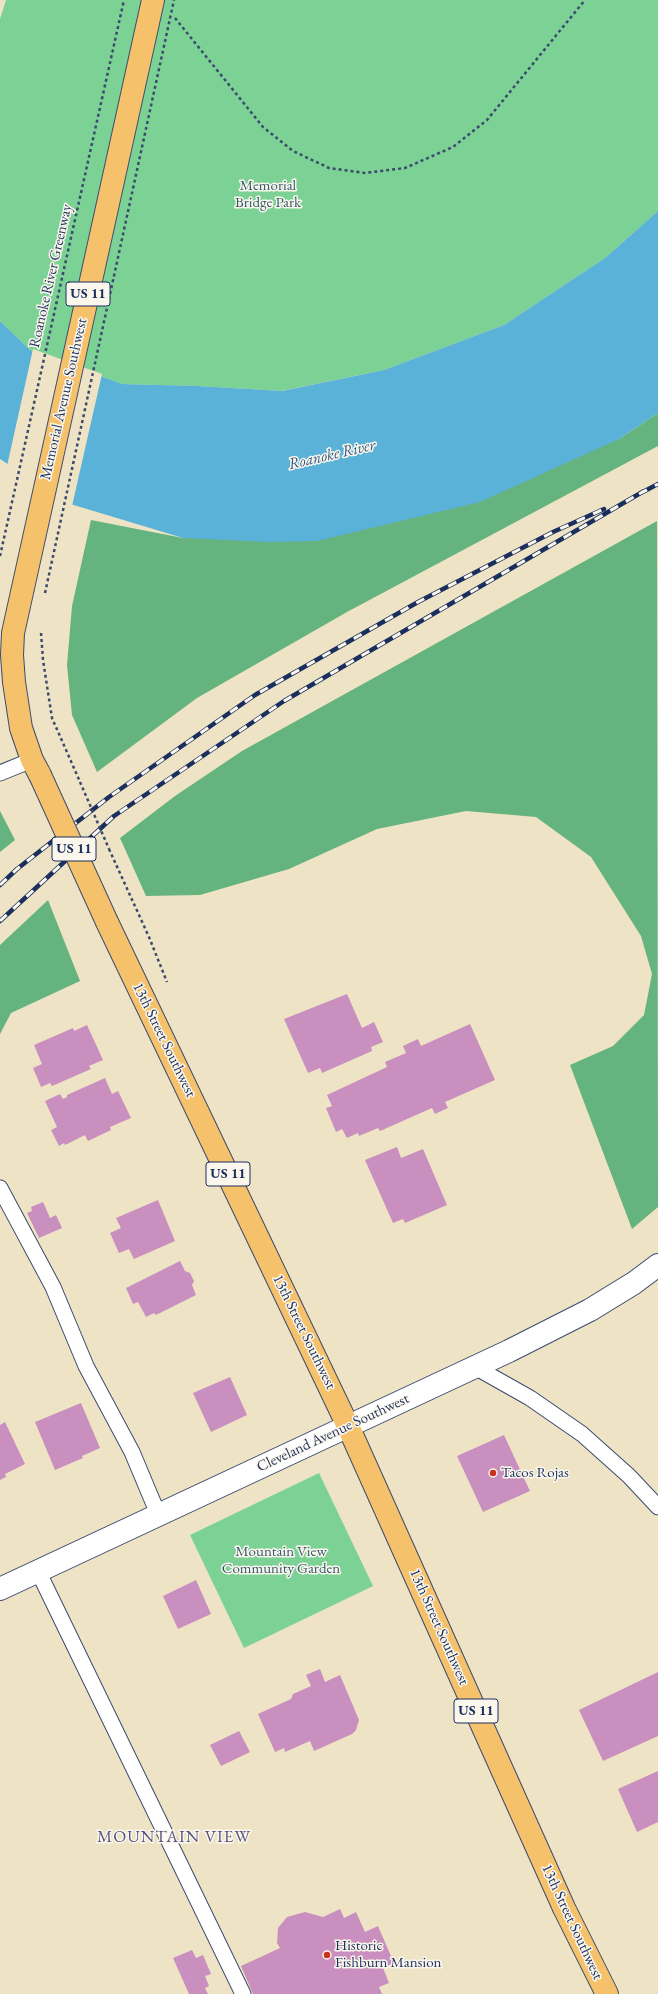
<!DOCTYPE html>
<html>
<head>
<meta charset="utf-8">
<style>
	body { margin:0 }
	canvas { display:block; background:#eee4c5 }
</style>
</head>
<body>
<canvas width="658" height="1994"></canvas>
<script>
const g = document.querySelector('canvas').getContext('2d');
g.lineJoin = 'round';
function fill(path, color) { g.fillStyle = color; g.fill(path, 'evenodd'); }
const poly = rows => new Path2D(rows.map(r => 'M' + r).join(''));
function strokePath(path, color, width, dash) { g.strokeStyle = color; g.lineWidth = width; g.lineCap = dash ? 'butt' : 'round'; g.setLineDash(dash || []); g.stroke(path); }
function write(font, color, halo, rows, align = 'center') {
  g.font = font + ' "EB Garamond",serif'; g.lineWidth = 3; g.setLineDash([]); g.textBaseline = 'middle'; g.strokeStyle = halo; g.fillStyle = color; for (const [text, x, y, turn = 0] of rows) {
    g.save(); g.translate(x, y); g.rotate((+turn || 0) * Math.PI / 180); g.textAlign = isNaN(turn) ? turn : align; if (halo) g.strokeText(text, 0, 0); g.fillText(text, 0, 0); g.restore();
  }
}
fill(poly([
	[6,0,658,0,658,211,605,258,504,325,384,370,281,391,198,386,122,384,30,350,0,321,0,19],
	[319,1473,373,1586,244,1648,190,1535]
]), '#7cd195');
fill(poly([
	[658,413,658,446,347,612,197,698,97,772,72,715,67,665,72,606,91,520,183,538,619,439],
	[657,521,658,1207,632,1229,570,1065,613,1046,644,1015,652,974,641,936,591,857,536,817,466,811,377,829,289,869,200,895,146,896,120,838,175,796,242,751],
	[0,811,15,840,0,852],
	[48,900,80,981,11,1013,0,1034,0,945]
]), '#65b37e');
fill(poly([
	[658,211,658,413,619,439,480,502,317,541,271,542,183,538,67,503,0,459,0,321,30,350,122,384,198,386,282,391,384,370,504,325,605,258]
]), '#5bb2d8');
fill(poly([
	[33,349,102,374,72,506,65,504,7,466]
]), '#eee4c5');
fill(poly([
	[347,994,362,1028,374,1022,383,1042,371,1047,372,1051,322,1073,320,1068,308,1073,284,1019],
	[470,1024,495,1080,445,1102,448,1108,435,1114,432,1108,380,1131,378,1128,359,1136,358,1133,347,1138,342,1129,336,1132,326,1108,332,1106,327,1095,387,1067,385,1062,406,1053,403,1046,418,1039,421,1046],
	[87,1025,103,1060,89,1066,91,1069,52,1086,50,1083,41,1087,33,1068,42,1064,34,1045,73,1028,74,1031],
	[105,1078,112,1094,118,1091,131,1118,110,1127,111,1130,88,1141,85,1135,65,1145,64,1143,59,1146,51,1130,57,1127,45,1101,60,1094,63,1099,67,1097,67,1095],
	[397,1147,401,1158,423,1149,447,1205,405,1223,403,1219,393,1223,365,1160],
	[158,1200,175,1241,134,1259,129,1249,119,1253,110,1233,121,1228,116,1218],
	[43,1202,50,1218,56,1215,62,1228,39,1238,27,1213,32,1211,31,1207],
	[180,1261,185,1271,190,1273,194,1281,192,1285,196,1295,156,1315,154,1313,146,1317,138,1302,133,1304,126,1288],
	[230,1377,247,1415,211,1432,193,1393],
	[81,1403,100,1448,82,1456,83,1458,55,1470,35,1422],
	[5,1422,25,1464,5,1474,6,1477,0,1480,0,1425],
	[504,1435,530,1491,483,1512,457,1456],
	[196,1580,211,1614,178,1629,163,1596],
	[320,1669,325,1682,340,1675,359,1720,356,1730,352,1734,314,1751,310,1741,285,1752,284,1748,275,1752,258,1714,291,1699,293,1694,311,1686,306,1675],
	[658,1672,658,1736,603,1761,579,1710],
	[239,1731,250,1752,221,1766,210,1745],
	[658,1771,658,1822,637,1832,618,1789],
	[340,1909,344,1918,356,1912,365,1932,378,1926,394,1963,383,1968,389,1983,379,1987,382,1994,253,1994,241,1966,280,1948,277,1943,278,1928,287,1917,305,1912,323,1917],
	[192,1950,196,1958,203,1955,211,1974,205,1976,209,1986,205,1988,208,1994,189,1994,173,1958]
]), '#c98fbe');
const lane = poly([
	[0,773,32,760],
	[0,1188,53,1287,86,1366,132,1452,158,1514],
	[475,1367,530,1398,582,1434,629,1476,658,1507],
	[38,1571,243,1994]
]);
const street = poly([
	[0,1589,509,1351,590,1310,634,1283,658,1265]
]);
const primary = poly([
	[40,775,32,760,21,728,14,682,12,655,13,633,153,0],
	[107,922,348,1426,564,1908,607,1994]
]);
strokePath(lane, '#3b4a6d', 17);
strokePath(street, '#3b4a6d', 24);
strokePath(primary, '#3b4a6d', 24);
strokePath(poly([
	[175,18,263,127,293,151,329,168,365,173,405,168,453,147,487,120,585,0],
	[0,556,124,0],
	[41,633,43,660,52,718,80,782],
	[109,849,149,937,167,982]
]), '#3b4a6d', 2.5, [3, 3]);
strokePath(lane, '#fff', 15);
strokePath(street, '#fff', 22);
strokePath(primary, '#f5c16b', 22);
const rail = poly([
	[639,494,658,484],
	[0,885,17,869,109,797,255,695,418,602,553,532,604,509],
	[0,921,114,816,284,701,644,491]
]);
strokePath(rail, '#1b2f5e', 4.5);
strokePath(rail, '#fbf7ec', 3, [9]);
const primaryBridge = poly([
	[40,775,107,922]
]);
strokePath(primaryBridge, '#3b4a6d', 24, []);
strokePath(poly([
	[45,593,174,0],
	[80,782,109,849]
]), '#3b4a6d', 2.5, [3, 3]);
strokePath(primaryBridge, '#f5c16b', 22);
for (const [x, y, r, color] of [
	[493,1473,4,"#c8321e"],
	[327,1955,4,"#c8321e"]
]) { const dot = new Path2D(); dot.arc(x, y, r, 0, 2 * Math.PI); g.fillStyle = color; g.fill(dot); strokePath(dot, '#fbf7ec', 1.5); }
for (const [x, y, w] of [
	[88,294,44],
	[74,849,44],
	[228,1174,44],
	[476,1711,44]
]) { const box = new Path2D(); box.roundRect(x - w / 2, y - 12, w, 24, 3); g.fillStyle = '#fbf7ec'; g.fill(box); strokePath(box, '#1b2f5e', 1); }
write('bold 14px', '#1b2f5e', null, [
	["US 11",88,294],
	["US 11",74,849],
	["US 11",228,1174],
	["US 11",476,1711]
]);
write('15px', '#33586c', '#fbf7ec', [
	["Memorial",268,186],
	["Bridge Park",268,203],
	["Mountain View",281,1552],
	["Community Garden",281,1569]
]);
write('15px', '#1b2f5e', '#fbf7ec', [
	["Roanoke River Greenway",51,276,-77],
	["Memorial Avenue Southwest",64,399,-77],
	["13th Street Southwest",164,1040,64],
	["13th Street Southwest",304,1332,64],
	["Cleveland Avenue Southwest",333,1433,-25],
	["13th Street Southwest",439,1627,66],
	["13th Street Southwest",572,1922,65]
]);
write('15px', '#1b2f5e', '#fbf7ec', [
	["Tacos Rojas",501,1473],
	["Historic",335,1946],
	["Fishburn Mansion",335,1963]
], 'left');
write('italic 16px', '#2e5683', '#fbf7ec', [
	["Roanoke River",332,455,-13]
]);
g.letterSpacing = '1px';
write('17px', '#585180', '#fbf7ec', [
	["MOUNTAIN VIEW",174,1837]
]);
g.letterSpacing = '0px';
</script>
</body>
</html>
